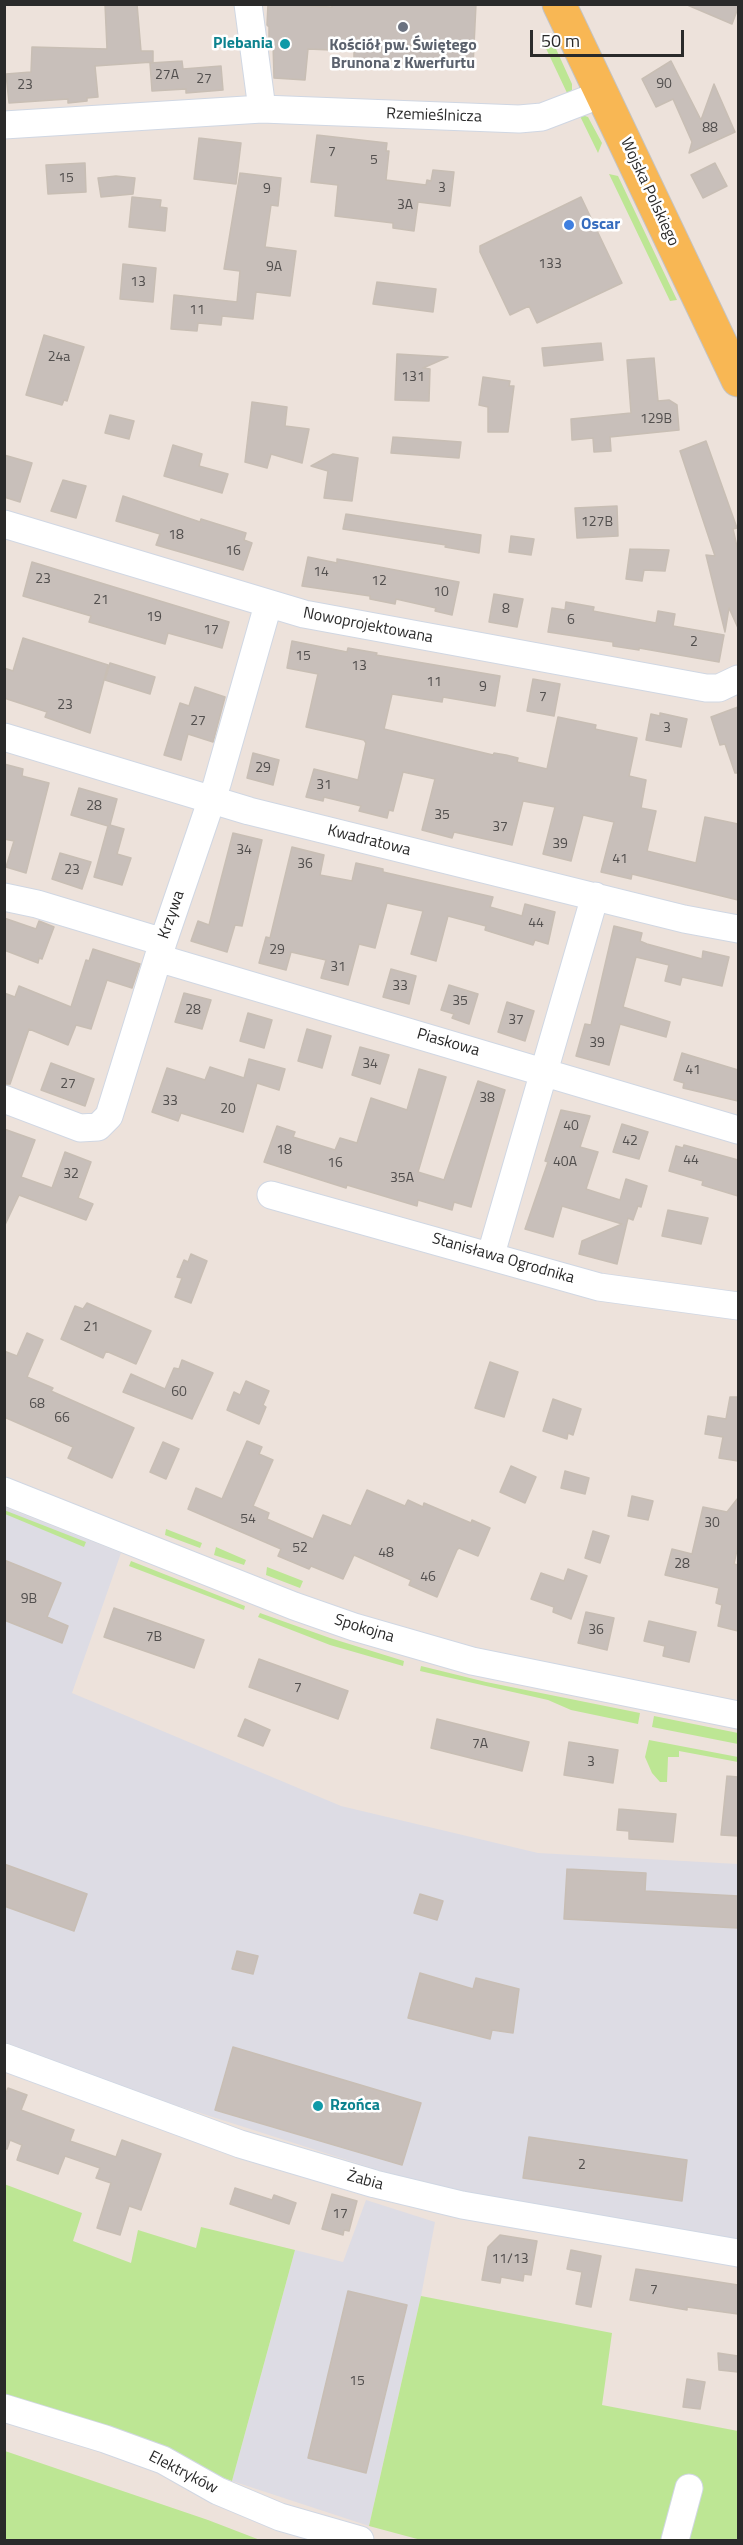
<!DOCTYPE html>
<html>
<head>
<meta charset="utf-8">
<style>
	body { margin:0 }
	#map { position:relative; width:743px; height:2545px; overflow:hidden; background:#ede2db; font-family:"Titillium Web",sans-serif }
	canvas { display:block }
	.frame { position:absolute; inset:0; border:6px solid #2a2a2a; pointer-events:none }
	.scale { position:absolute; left:530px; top:30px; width:154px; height:27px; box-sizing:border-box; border:3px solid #2a2a2a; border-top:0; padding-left:8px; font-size:18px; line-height:21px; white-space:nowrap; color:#2a2a2a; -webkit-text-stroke:4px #fff; paint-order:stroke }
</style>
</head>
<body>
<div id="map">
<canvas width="743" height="2545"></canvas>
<div class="frame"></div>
<div class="scale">50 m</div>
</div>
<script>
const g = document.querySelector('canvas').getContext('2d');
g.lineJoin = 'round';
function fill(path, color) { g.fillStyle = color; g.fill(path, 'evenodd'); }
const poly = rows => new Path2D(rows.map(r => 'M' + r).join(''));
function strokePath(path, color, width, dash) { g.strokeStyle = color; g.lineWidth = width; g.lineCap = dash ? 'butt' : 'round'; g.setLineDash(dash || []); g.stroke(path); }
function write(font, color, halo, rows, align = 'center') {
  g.font = font + ' "Titillium Web",sans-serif'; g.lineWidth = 5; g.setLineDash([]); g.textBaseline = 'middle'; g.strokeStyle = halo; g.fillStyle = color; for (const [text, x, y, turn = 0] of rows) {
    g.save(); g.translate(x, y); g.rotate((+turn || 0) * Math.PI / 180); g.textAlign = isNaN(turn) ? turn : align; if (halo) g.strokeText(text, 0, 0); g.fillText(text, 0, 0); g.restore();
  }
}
fill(poly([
	[4,1507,121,1553,72,1693,341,1806,538,1853,738,1864,738,2240,450,2193,144,2095,5,2042],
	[366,2200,435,2222,421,2296,369,2526,232,2481,295,2250,343,2262]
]), '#dddce4');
fill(poly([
	[547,39,552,40,572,84,572,90,568,95,542,40],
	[579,114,588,117,602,143,598,153],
	[609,174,618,176,677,300,670,301],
	[4,1510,86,1542,84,1547,5,1514],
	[166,1529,202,1543,200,1548,165,1535],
	[216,1547,246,1560,244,1565,214,1555],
	[131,1561,245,1606,244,1610,129,1566],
	[267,1567,303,1581,300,1588,266,1575],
	[260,1613,330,1638,404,1661,403,1666,330,1645,258,1617],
	[421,1666,486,1682,640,1713,638,1724,571,1710,548,1700,420,1671],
	[654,1716,738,1733,738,1744,652,1727],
	[649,1740,738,1757,738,1762,679,1751,679,1757,668,1757,667,1782,660,1782,652,1773,645,1757],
	[4,2184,82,2213,73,2241,131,2263,138,2230,196,2248,201,2227,295,2250,232,2481,5,2395],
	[421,2296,612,2333,602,2405,738,2431,738,2540,421,2540,369,2526],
	[5,2451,208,2520,260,2540,5,2540]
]), '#bde694');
const building = poly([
	[105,4,137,4,141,51,153,51,153,62,95,66,98,97,87,98,87,101,68,103,68,99,9,103,6,74,31,72,32,47,107,49,105,4],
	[268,4,332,7,332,4,476,4,473,66,354,60,354,51,308,49,305,80,274,78,273,44,269,44,269,27,267,25,268,4],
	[685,4,738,4,738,8,732,24,685,4],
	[182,61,183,69,221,66,223,90,186,93,186,89,152,91,150,63,182,61],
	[671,61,701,120,714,84,735,132,689,153,692,142,673,99,656,107,642,79,671,61],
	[317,135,387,143,386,151,389,151,386,180,426,185,427,180,431,181,433,170,454,172,450,206,418,202,414,231,393,228,393,223,335,216,338,185,311,182,317,135],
	[199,138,241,143,236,184,194,179,199,138],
	[85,163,86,192,48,194,46,165,85,163],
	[715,163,727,186,703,198,691,175,715,163],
	[240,173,281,178,278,206,271,205,265,247,296,251,290,296,256,292,253,319,222,316,221,325,198,323,197,331,171,329,174,295,237,302,240,271,224,269,240,173],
	[116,176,135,178,133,194,101,197,98,178,116,176],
	[132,197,161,200,160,207,167,208,165,231,129,227,132,197],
	[581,197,622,283,537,323,529,306,510,315,480,252,480,246,581,197],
	[123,264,156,268,153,302,120,299,123,264],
	[377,282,436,289,433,312,373,304,377,282],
	[44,335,84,347,67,401,64,400,62,405,26,395,44,335],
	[601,343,603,360,544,366,542,348,601,343],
	[397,354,448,357,423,368,430,369,429,401,395,400,397,354],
	[654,358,658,401,669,400,677,405,679,430,610,437,611,451,594,452,593,438,572,440,571,419,631,413,627,360,654,358],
	[483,377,510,381,509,386,514,386,508,432,488,432,488,407,479,405,483,377],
	[252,402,287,407,285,426,309,429,302,463,271,454,267,468,245,462,252,402],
	[110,415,134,421,129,439,105,433,110,415],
	[393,437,461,442,459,458,391,453,393,437],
	[706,441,737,528,733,529,738,551,738,628,729,608,725,632,706,555,715,556,680,451,706,441],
	[173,445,202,454,199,466,228,474,222,493,164,476,173,445],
	[333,454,358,458,352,501,324,498,328,471,311,466,333,454],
	[4,455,32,463,20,502,4,497,4,455],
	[63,480,86,486,76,518,51,511,63,480],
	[123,496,200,522,201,519,246,533,244,540,252,543,243,570,156,545,160,534,116,521,123,496],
	[617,506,618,536,577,538,575,508,617,506],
	[346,514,481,535,479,553,445,547,446,545,343,529,346,514],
	[511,536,534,539,531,555,509,552,511,536],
	[630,549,669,550,665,571,644,570,642,581,626,579,630,549],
	[308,557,337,563,337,559,459,582,452,615,435,611,436,608,396,599,395,604,370,599,370,596,302,586,308,557],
	[32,562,229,622,222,648,168,633,165,644,89,622,91,616,23,596,32,562],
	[494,594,523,599,517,627,489,622,494,594],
	[566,602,594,607,593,611,656,623,658,611,675,614,673,626,724,635,719,662,639,648,639,650,613,646,613,642,548,632,552,608,565,610,566,602],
	[23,638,108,665,90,733,45,717,47,712,4,698,4,668,13,671,23,638],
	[292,641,347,652,348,648,377,653,376,655,500,676,495,706,443,697,442,702,392,694,384,729,493,755,494,753,506,755,518,758,517,762,547,769,558,717,596,725,595,729,637,738,629,776,646,780,641,808,656,811,647,851,696,863,705,817,738,824,738,900,632,874,631,879,601,872,614,822,583,815,571,861,543,854,555,807,523,801,512,845,454,832,452,838,422,830,435,779,403,772,393,811,389,810,387,818,359,811,361,806,324,797,323,801,306,797,314,769,358,780,366,743,364,740,306,727,318,674,287,668,292,641],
	[110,663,155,677,150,694,105,680,110,663],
	[533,679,560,684,554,716,527,711,533,679],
	[195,687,225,697,213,742,188,734,181,760,164,755,180,703,189,706,195,687],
	[738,707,738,773,735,773,725,744,720,745,711,717,738,707],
	[660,713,687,719,681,747,646,740,651,714,660,716,660,713],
	[253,753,279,760,273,785,247,778,253,753],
	[4,764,23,769,22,776,49,783,26,873,6,867,14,841,4,839,4,764],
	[79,788,117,799,110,825,124,829,117,854,131,858,122,885,94,877,108,826,71,815,79,788],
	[233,833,262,840,242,926,235,925,227,952,191,941,198,921,209,925,233,833],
	[292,847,324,855,320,875,352,881,356,863,383,869,383,872,493,897,490,907,522,916,525,904,555,912,548,944,535,940,533,945,485,930,486,926,448,916,436,961,411,954,423,911,387,903,375,948,359,944,348,985,321,978,326,960,291,952,286,970,259,963,266,937,270,938,292,847],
	[60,853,91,862,82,889,52,879,60,853],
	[4,918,36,929,39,921,54,927,42,959,39,958,38,963,4,950,4,918],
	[614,926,642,933,640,941,647,944,702,959,703,951,729,957,722,986,682,977,680,985,665,981,669,965,636,957,623,1007,670,1022,666,1037,620,1024,609,1065,576,1056,585,1024,591,1025,614,926],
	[93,949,140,964,132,988,107,980,91,1029,76,1025,68,1045,29,1029,10,1084,4,1084,4,993,15,997,19,986,71,1007,86,960,89,961,93,949],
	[391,969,416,976,409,1004,383,997,391,969],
	[449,985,478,994,469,1024,452,1018,454,1014,441,1010,449,985],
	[184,993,211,1000,202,1029,175,1022,184,993],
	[507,1002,534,1011,525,1041,498,1032,507,1002],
	[248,1013,272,1020,264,1048,240,1041,248,1013],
	[307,1029,331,1036,322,1068,298,1061,307,1029],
	[360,1047,389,1055,380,1084,352,1075,360,1047],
	[682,1053,738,1070,738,1101,683,1088,684,1083,674,1080,682,1053],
	[249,1059,285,1069,279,1090,257,1083,243,1132,181,1113,178,1121,152,1112,167,1068,205,1080,210,1067,244,1078,249,1059],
	[51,1063,94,1079,85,1106,41,1090,51,1063],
	[419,1069,446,1077,418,1172,444,1180,478,1081,505,1090,471,1207,454,1202,452,1210,418,1200,417,1206,347,1185,346,1188,264,1162,277,1126,295,1132,293,1137,335,1150,340,1138,357,1143,371,1098,407,1110,419,1069],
	[561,1110,590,1116,580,1147,598,1152,586,1189,620,1200,626,1179,647,1186,641,1207,638,1206,633,1220,628,1218,617,1264,579,1254,582,1241,622,1224,562,1206,553,1237,525,1229,548,1162,545,1161,561,1110],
	[622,1124,648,1132,639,1159,613,1152,622,1124],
	[4,1129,35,1140,21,1177,52,1188,65,1152,91,1162,78,1198,93,1204,86,1220,19,1195,4,1227,4,1129],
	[684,1145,738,1160,738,1196,702,1185,703,1181,669,1171,676,1146,683,1148,684,1145],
	[668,1210,708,1218,701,1244,662,1236,668,1210],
	[191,1254,207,1261,191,1303,175,1297,182,1278,177,1277,184,1260,188,1262,191,1254],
	[87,1303,151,1331,136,1364,106,1351,103,1358,61,1339,75,1306,83,1309,87,1303],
	[27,1333,43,1340,27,1377,53,1388,51,1391,134,1428,112,1478,68,1458,73,1447,4,1417,4,1351,17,1356,27,1333],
	[182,1360,213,1373,192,1419,123,1392,131,1374,165,1389,174,1368,179,1369,182,1360],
	[490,1362,518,1372,504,1417,475,1408,490,1362],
	[246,1381,269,1391,263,1405,266,1407,259,1424,227,1410,234,1392,240,1395,246,1381],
	[730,1397,738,1397,738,1461,719,1458,723,1437,705,1434,708,1416,726,1419,730,1397],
	[553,1399,581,1409,573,1435,568,1433,567,1439,543,1431,553,1399],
	[247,1441,262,1447,259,1454,273,1460,253,1506,269,1513,267,1519,313,1539,323,1515,351,1526,367,1490,405,1506,408,1500,423,1507,424,1503,471,1523,472,1520,490,1528,478,1556,459,1548,457,1550,437,1597,409,1585,411,1580,354,1555,343,1579,311,1566,309,1569,278,1556,281,1549,188,1509,196,1488,222,1499,247,1441],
	[163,1442,179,1449,166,1479,150,1472,163,1442],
	[511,1466,536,1477,525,1503,500,1492,511,1466],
	[565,1471,589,1478,585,1494,561,1488,565,1471],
	[632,1496,653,1501,648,1520,628,1516,632,1496],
	[738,1498,738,1545,734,1564,738,1565,738,1631,718,1626,722,1605,716,1603,719,1588,665,1575,672,1549,692,1554,703,1507,727,1512,738,1498],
	[593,1531,609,1536,600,1563,585,1558,593,1531],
	[4,1560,61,1583,47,1617,68,1626,62,1643,4,1620,4,1560],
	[568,1569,587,1576,571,1619,553,1612,554,1607,531,1599,541,1573,564,1581,568,1569],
	[114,1608,204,1640,194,1668,104,1637,114,1608],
	[586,1612,614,1618,607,1650,578,1643,586,1612],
	[649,1621,696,1632,689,1662,663,1656,665,1646,644,1641,649,1621],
	[259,1659,348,1691,338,1719,249,1687,259,1659],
	[245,1719,270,1730,263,1746,238,1736,245,1719],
	[437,1719,529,1742,522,1771,431,1748,437,1719],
	[569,1742,618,1750,613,1783,564,1775,569,1742],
	[727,1776,738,1777,738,1836,721,1835,727,1776],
	[619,1809,676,1814,673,1842,629,1839,629,1831,617,1830,619,1809],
	[4,1864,87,1894,74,1931,4,1906,4,1864],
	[567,1869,646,1873,645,1891,738,1896,738,1928,564,1919,567,1869],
	[420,1894,443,1901,437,1920,414,1913,420,1894],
	[237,1951,258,1956,253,1974,232,1969,237,1951],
	[420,1973,473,1989,476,1978,519,1989,513,2033,492,2030,490,2039,408,2018,420,1973],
	[233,2047,421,2103,402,2165,215,2110,233,2047],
	[8,2088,27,2095,21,2110,74,2130,70,2141,116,2157,122,2140,161,2154,141,2210,129,2206,120,2235,97,2228,111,2183,96,2178,100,2168,65,2156,58,2174,17,2160,22,2145,10,2140,7,2149,4,2149,4,2098,8,2088],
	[529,2137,687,2160,682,2201,523,2178,529,2137],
	[235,2188,272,2200,274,2195,296,2203,289,2224,230,2204,235,2188],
	[332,2194,357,2201,349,2231,344,2230,343,2235,322,2229,332,2194],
	[500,2235,537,2241,531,2275,524,2274,523,2281,501,2277,500,2283,482,2280,488,2247,500,2235],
	[571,2250,601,2256,591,2307,576,2304,582,2272,567,2269,571,2250],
	[636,2269,738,2285,738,2314,687,2307,687,2310,630,2300,636,2269],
	[348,2291,407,2305,366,2473,308,2458,348,2291],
	[718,2353,738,2356,738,2372,719,2370,718,2353],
	[687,2379,705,2382,700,2409,683,2407,687,2379]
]);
fill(building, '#c8bfba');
strokePath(building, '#c8beb4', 1.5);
const minor = poly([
	[248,4,262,109],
	[4,125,262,109,519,119,542,117,602,94],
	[4,524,304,614,706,688,719,688,738,679],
	[4,737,249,811,684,919,738,929],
	[4,897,37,904,163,942],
	[158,958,738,1130],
	[4,1099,80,1128,98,1127,109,1116,163,942,217,784,268,605],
	[271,1195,599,1287,738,1306],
	[491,1254,595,896],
	[4,1491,294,1606,354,1627,472,1661,738,1715],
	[4,2057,240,2144,375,2184,462,2205,738,2253],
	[4,2408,105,2439,163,2460,218,2491,280,2517,360,2540],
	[675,2540,689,2488]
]);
const major = poly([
	[559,4,738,380]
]);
strokePath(minor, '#d0d7e3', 29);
strokePath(major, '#c3c3c3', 35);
strokePath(minor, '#fff', 27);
strokePath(major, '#f8b754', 33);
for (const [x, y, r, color] of [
	[403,27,6,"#6b7280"],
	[285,44,6,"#0f9aa8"],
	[569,225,6,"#3f7fe0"],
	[318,2106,6,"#0f9aa8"]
]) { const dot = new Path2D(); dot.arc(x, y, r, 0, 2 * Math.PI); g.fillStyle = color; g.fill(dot); strokePath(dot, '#fff', 2); }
write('14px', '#524f4e', null, [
	["27A",167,76],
	["27",204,80],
	["90",664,85],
	["23",25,86],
	["88",710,129],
	["7",332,153],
	["5",374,161],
	["15",66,179],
	["3",442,189],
	["9",267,190],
	["3A",405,206],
	["133",550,265],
	["9A",274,268],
	["13",138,283],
	["11",197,311],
	["24a",59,358],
	["131",413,378],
	["129B",656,420],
	["127B",597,523],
	["18",176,536],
	["16",233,552],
	["14",321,573],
	["23",43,580],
	["12",379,582],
	["10",441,593],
	["21",101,601],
	["8",506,610],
	["19",154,618],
	["6",571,621],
	["17",211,631],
	["2",694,643],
	["15",303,657],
	["13",359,667],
	["11",434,683],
	["9",483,688],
	["7",543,698],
	["23",65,706],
	["27",198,722],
	["3",667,729],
	["29",263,769],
	["31",324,786],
	["28",94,807],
	["35",442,816],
	["37",500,828],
	["39",560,845],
	["34",244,851],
	["41",620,860],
	["36",305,865],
	["23",72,871],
	["44",536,924],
	["29",277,951],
	["31",338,968],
	["33",400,987],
	["35",460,1002],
	["28",193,1011],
	["37",516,1021],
	["39",597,1044],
	["34",370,1065],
	["41",693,1071],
	["27",68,1085],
	["38",487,1099],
	["33",170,1102],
	["20",228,1110],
	["40",571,1127],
	["42",630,1142],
	["18",284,1151],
	["44",691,1161],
	["40A",565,1163],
	["16",335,1164],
	["32",71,1175],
	["35A",402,1179],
	["21",91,1328],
	["60",179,1393],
	["68",37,1405],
	["66",62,1419],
	["54",248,1520],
	["30",712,1524],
	["52",300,1549],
	["48",386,1554],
	["28",682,1565],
	["46",428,1578],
	["9B",29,1600],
	["36",596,1631],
	["7B",154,1638],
	["7",298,1689],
	["7A",480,1745],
	["3",591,1763],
	["2",582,2166],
	["17",340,2215],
	["11/13",510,2260],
	["7",654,2291],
	["15",357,2382]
]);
write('bold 16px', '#0d838f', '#fff', [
	["Plebania",273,44],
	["Rzońca",330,2106,"left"]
], 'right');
write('bold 16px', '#5b616d', '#fff', [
	["Kościół pw. Świętego",403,46],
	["Brunona z Kwerfurtu",403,64]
]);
write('16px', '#2a2a2a', '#fff', [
	["Rzemieślnicza",434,116,2],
	["Wojska Polskiego",649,192,65],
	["Nowoprojektowana",368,626,11],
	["Kwadratowa",369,841,14],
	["Krzywa",172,915,-71],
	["Piaskowa",448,1043,16],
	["Stanisława Ogrodnika",503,1259,16],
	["Spokojna",364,1629,17],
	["Żabia",365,2181,15],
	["Elektryków",183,2473,27]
]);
write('bold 16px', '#366cbe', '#fff', [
	["Oscar",581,225]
], 'left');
</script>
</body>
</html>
